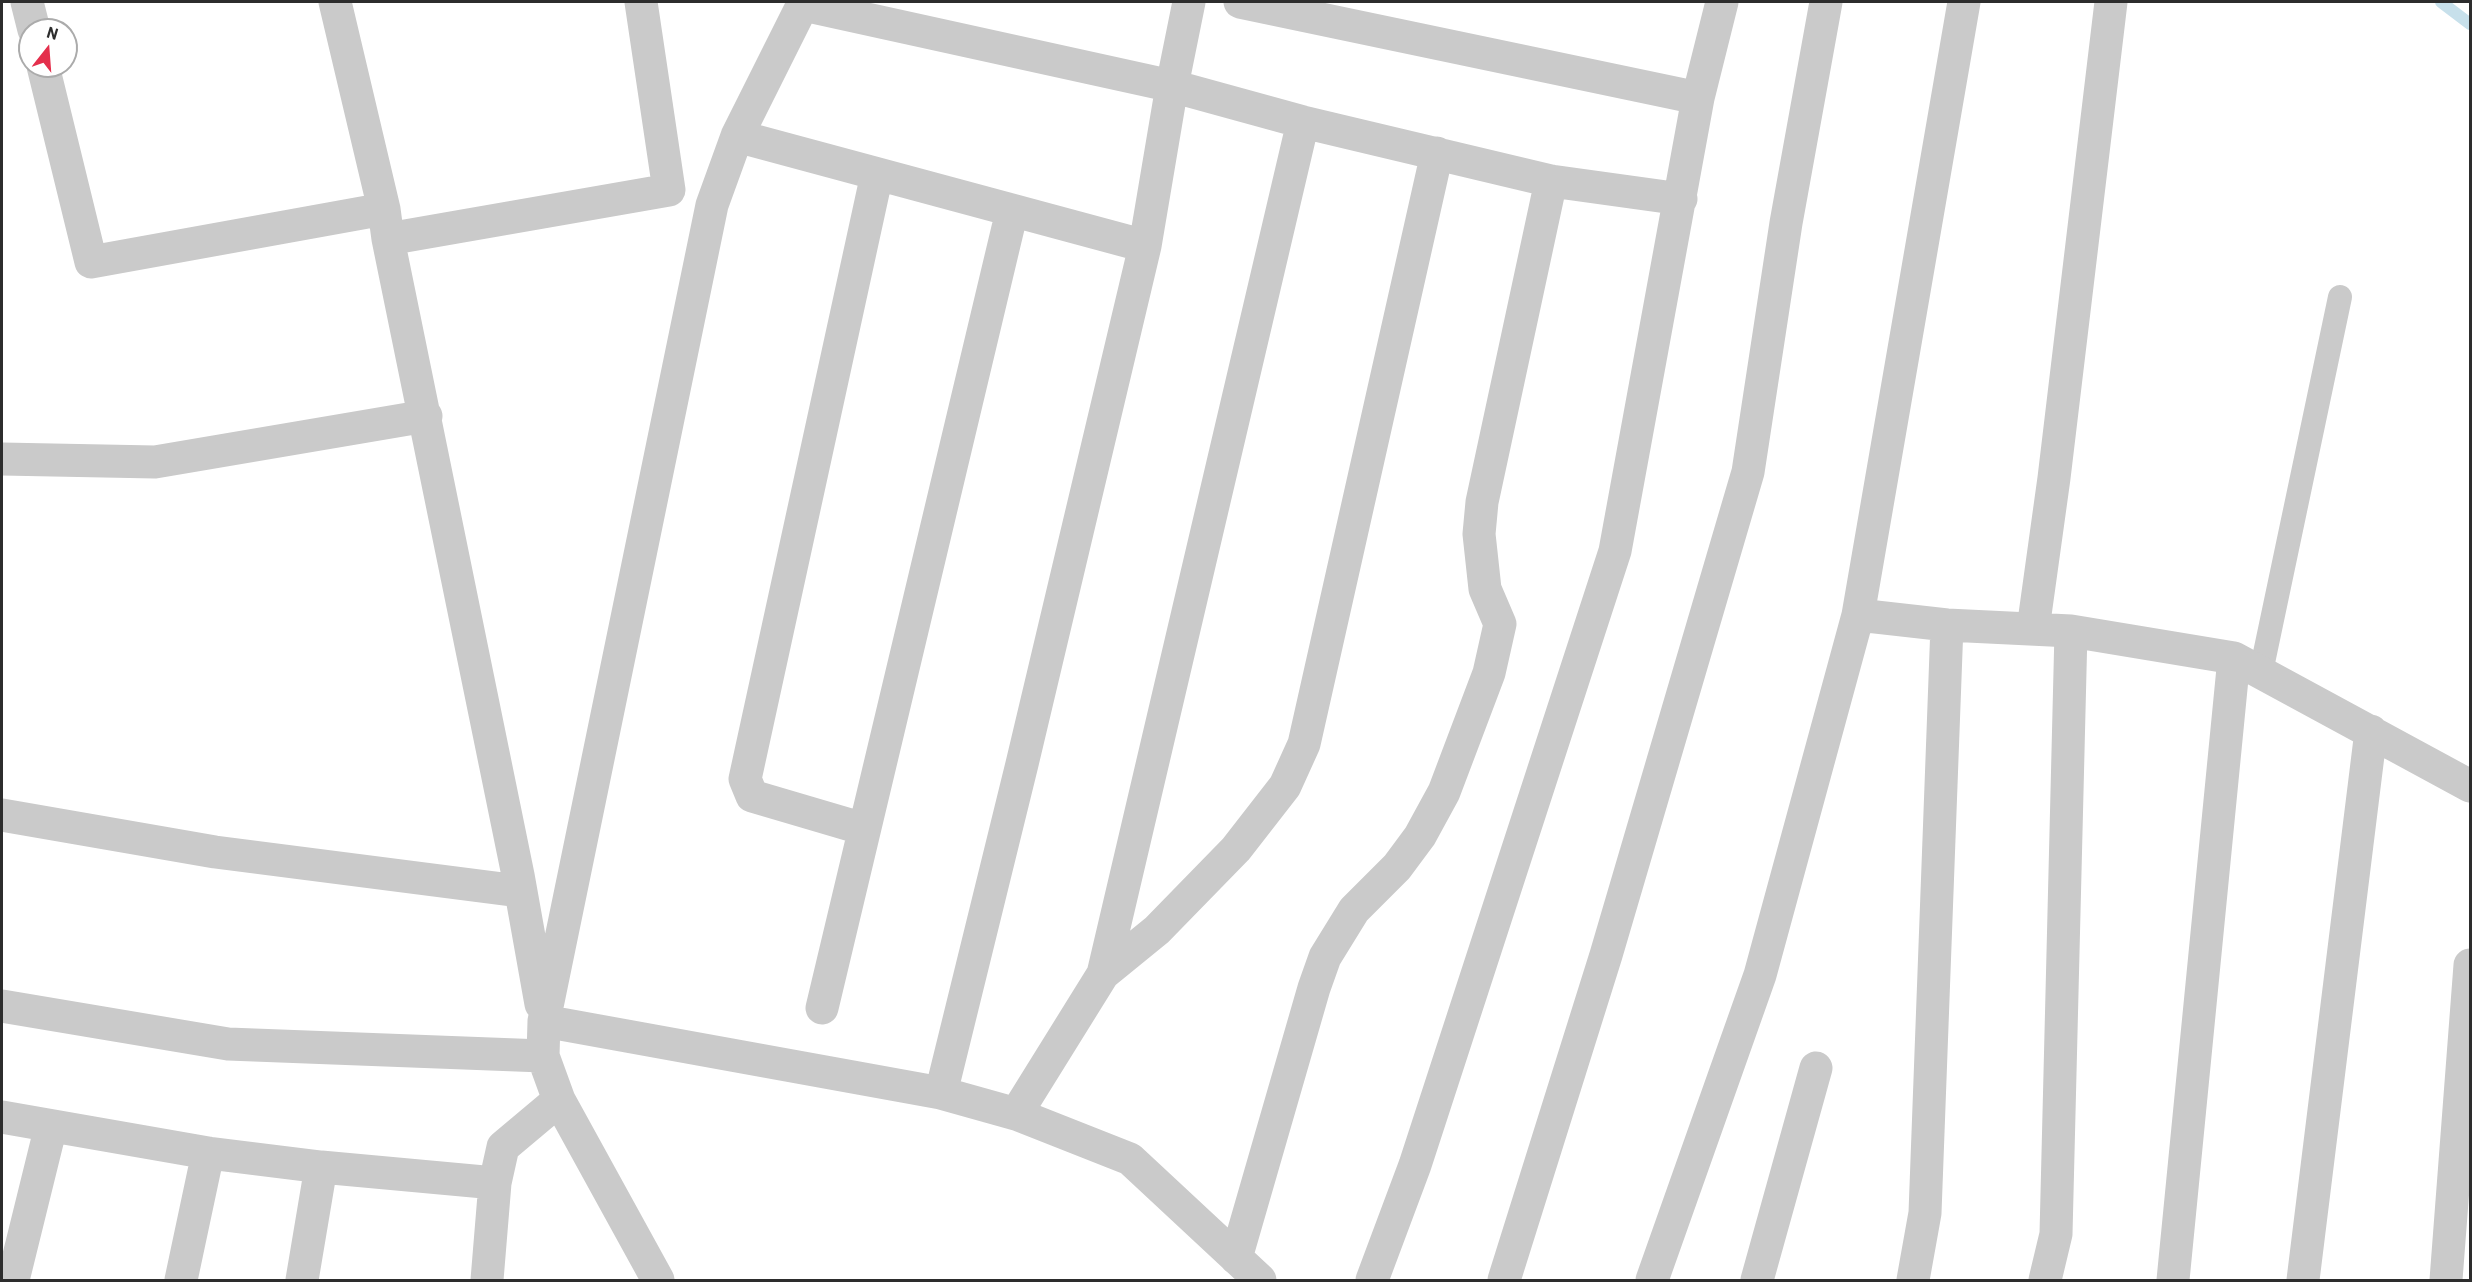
<!DOCTYPE html>
<html>
<head>
<meta charset="utf-8">
<style>
	body { margin:0 }
	#map { position:relative; width:2472px; height:1282px; overflow:hidden; background:#fff; font-family:Barlow,sans-serif }
	canvas { display:block }
	.frame { position:absolute; inset:0; border:3px solid #2d2d2d; pointer-events:none }
	.north { position:absolute; left:18px; top:18px; width:60px; height:60px; box-sizing:border-box; background:#fff; border:2px solid #ababab; border-radius:50%; rotate:17deg; font-size:16px; font-weight:700; line-height:24px; text-align:center; color:#2d2d2d }
	.north::after { content:''; display:block; margin:auto; width:21px; height:27px; background:#e42f4c; clip-path:polygon(50% 0,100% 100%,50% 72%,0 100%) }
</style>
</head>
<body>
<div id="map">
<canvas width="2472" height="1282"></canvas>
<div class="frame"></div>
<div class="north">N</div>
</div>
<script>
const g = document.querySelector('canvas').getContext('2d');
g.lineJoin = 'round';
const poly = rows => new Path2D(rows.map(r => 'M' + r).join(''));
function strokePath(path, color, width, dash) { g.strokeStyle = color; g.lineWidth = width; g.lineCap = dash ? 'butt' : 'round'; g.setLineDash(dash || []); g.stroke(path); }
strokePath(poly([
	[2441,2,2470,24]
]), '#c7e0eb', 12);
strokePath(poly([
	[2261,672,2340,297]
]), '#cacaca', 24);
strokePath(poly([
	[27,2,34,30],
	[335,2,384,209,388,239,518,875,541,1004],
	[1240,2,1698,98],
	[803,5,1172,86,1303,122,1551,181,1681,199],
	[43,66,91,262,384,209],
	[737,136,1145,246],
	[388,239,669,190,641,2],
	[2,459,155,462,426,416],
	[1858,615,1947,625,2071,631,2234,658,2470,786],
	[2033,629,2054,478,2111,2],
	[2,815,215,852,519,891],
	[864,829,752,796,745,779,877,174],
	[1103,974,1303,122],
	[2,1006,228,1044,543,1056],
	[822,1008,1012,211],
	[544,1021,941,1093,1016,1114,1130,1159,1260,1280],
	[941,1093,1022,764,1145,246,1172,86,1189,2],
	[1016,1114,1103,974,1157,930,1236,849,1285,786,1304,744,1437,153],
	[2,1117,208,1153,321,1167,495,1183,503,1147,559,1100],
	[1236,1258,1314,988,1325,957,1354,910,1397,867,1420,836,1444,792,1489,673,1500,624,1485,589,1479,534,1482,502,1551,181],
	[13,1280,51,1126],
	[181,1280,208,1153],
	[302,1280,321,1167],
	[487,1280,495,1183],
	[658,1280,559,1100,543,1056,544,1021,712,205,737,136,804,2],
	[1372,1280,1415,1165,1615,551,1698,98,1722,2],
	[1504,1280,1606,955,1748,472,1786,223,1826,2],
	[1652,1280,1760,975,1858,615,1964,2],
	[1757,1280,1816,1068],
	[1913,1280,1925,1213,1947,625],
	[2045,1280,2056,1234,2071,631],
	[2173,1280,2234,658],
	[2303,1280,2371,731],
	[2446,1280,2470,965]
]), '#cacaca', 33);
</script>
</body>
</html>
